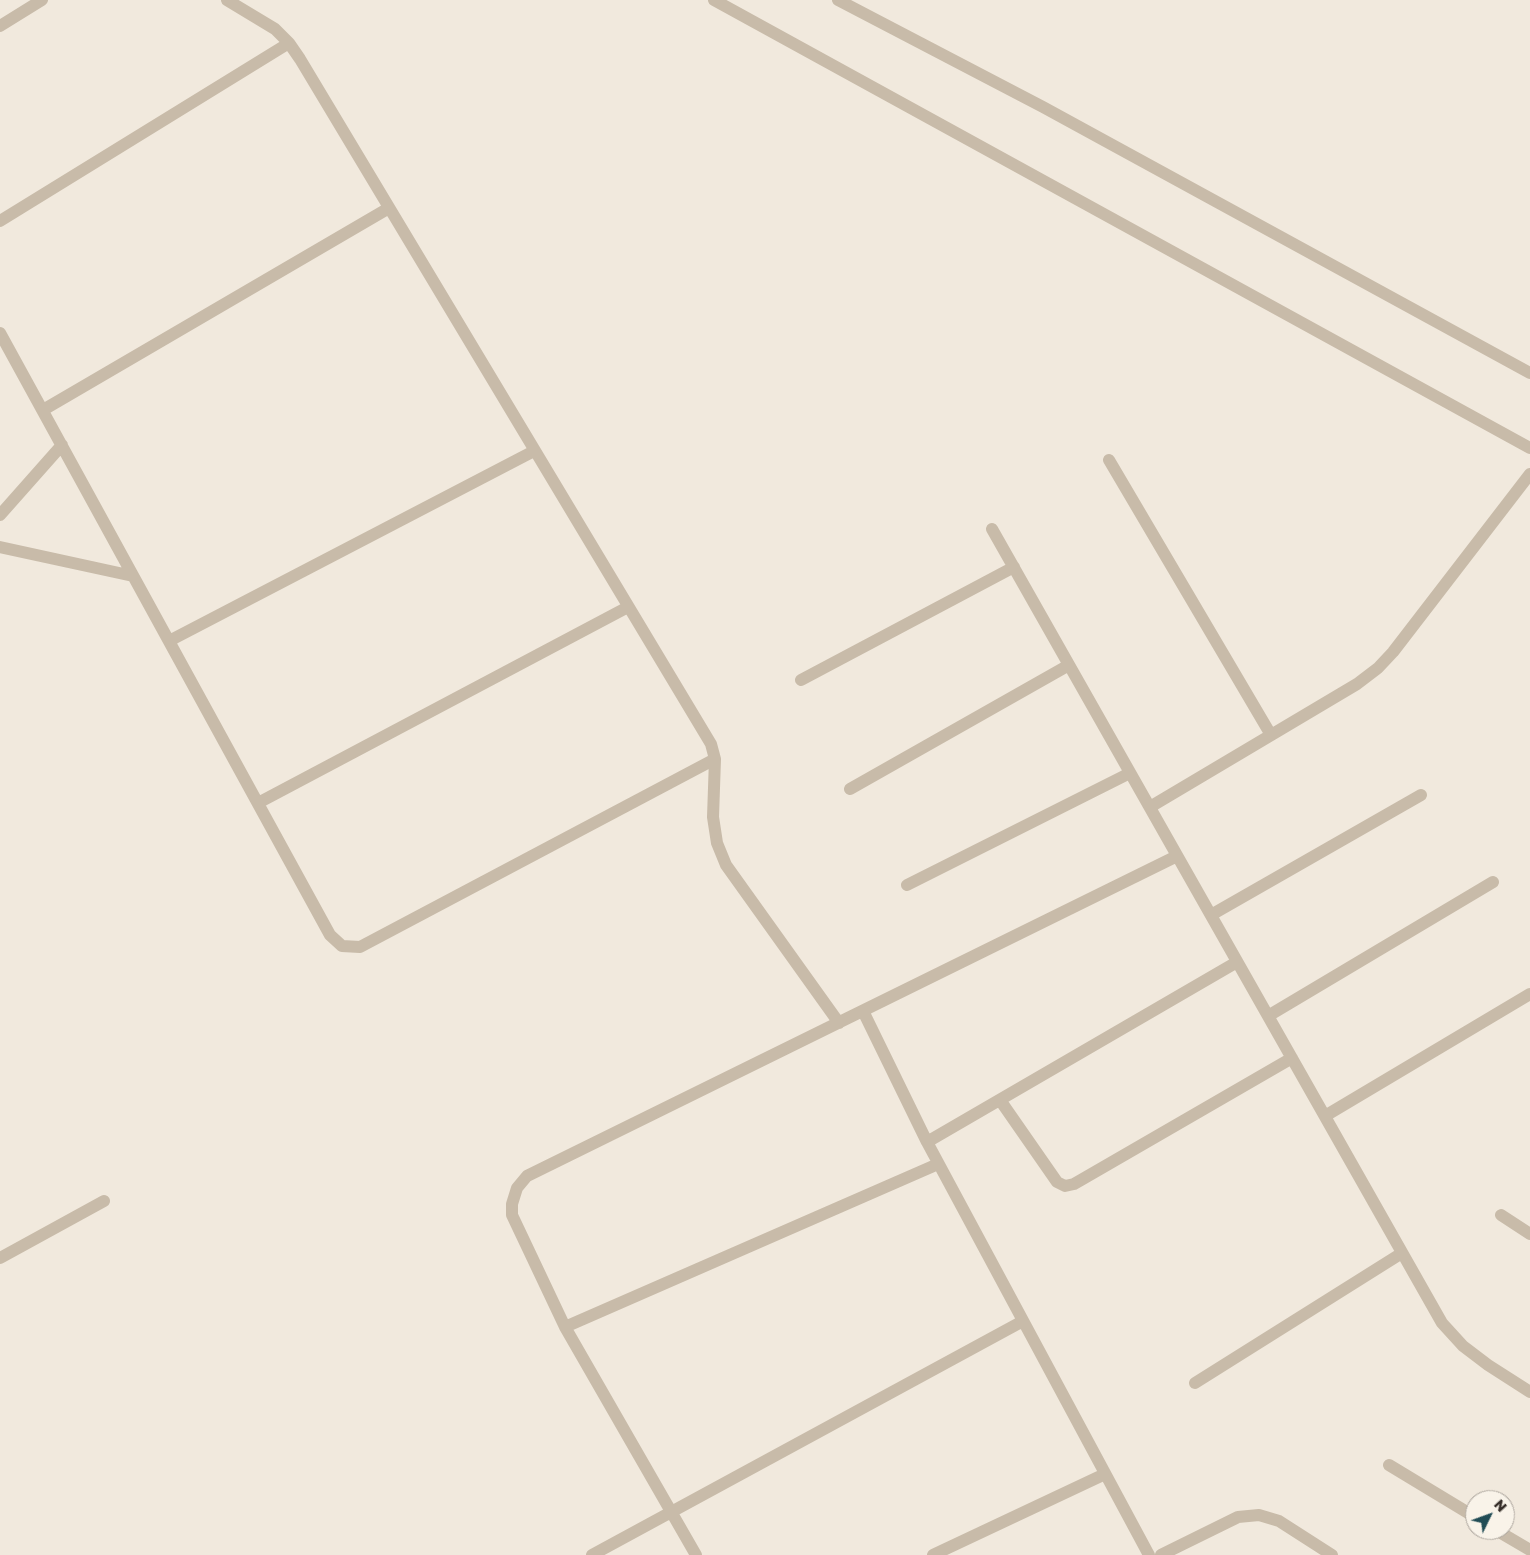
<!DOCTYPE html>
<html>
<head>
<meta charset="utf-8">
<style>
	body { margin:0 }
	#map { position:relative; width:1530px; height:1555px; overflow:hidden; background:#f1e9dd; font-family:"Golos Text",sans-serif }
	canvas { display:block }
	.north { position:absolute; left:1465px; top:1490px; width:50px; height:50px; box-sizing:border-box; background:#f9f3e9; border:1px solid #aba49c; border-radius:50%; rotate:48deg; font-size:14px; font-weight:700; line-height:20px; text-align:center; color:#362e29 }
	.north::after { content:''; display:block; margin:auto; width:18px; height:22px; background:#214c55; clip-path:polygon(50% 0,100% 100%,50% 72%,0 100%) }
</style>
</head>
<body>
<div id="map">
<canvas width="1530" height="1555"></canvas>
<div class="north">N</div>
</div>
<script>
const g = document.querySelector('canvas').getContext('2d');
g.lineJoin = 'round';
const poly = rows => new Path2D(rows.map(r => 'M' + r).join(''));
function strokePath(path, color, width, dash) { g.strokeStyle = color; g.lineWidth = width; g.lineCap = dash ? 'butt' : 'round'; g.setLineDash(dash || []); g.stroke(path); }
strokePath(poly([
	[227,0,275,29,289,43,300,59,711,744,715,759,713,817,717,843,726,865,839,1023],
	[714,0,1530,448],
	[838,0,1043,107,1530,373],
	[0,26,42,0],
	[0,221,289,43],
	[0,333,330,935,342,946,360,947,715,759],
	[43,410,389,208],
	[1109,460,1271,735],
	[0,515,62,445],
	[992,529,1442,1323,1463,1346,1488,1365,1530,1392],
	[0,547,133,576],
	[169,641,534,451],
	[801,680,1014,567],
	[850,789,1069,665],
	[258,803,628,607],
	[1150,807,1357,684,1378,668,1393,652,1530,474],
	[907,885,1130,773],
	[1211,915,1421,795],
	[863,1011,927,1142,1149,1555],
	[1268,1016,1493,882],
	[1000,1100,1057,1182,1065,1186,1074,1184,1081,1180,1292,1058],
	[1325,1116,1530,994],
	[927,1142,1237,962],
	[1501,1215,1530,1234],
	[0,1258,104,1201],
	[565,1327,938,1164],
	[1195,1383,1402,1253],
	[1389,1465,1475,1517],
	[1496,1530,1530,1550],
	[592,1555,1023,1321],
	[696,1555,565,1327,512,1215,512,1204,517,1188,527,1176,1177,856],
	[933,1555,1105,1474],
	[1161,1555,1238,1517,1259,1515,1279,1521,1332,1555]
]), '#c8bba9', 12);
</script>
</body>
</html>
